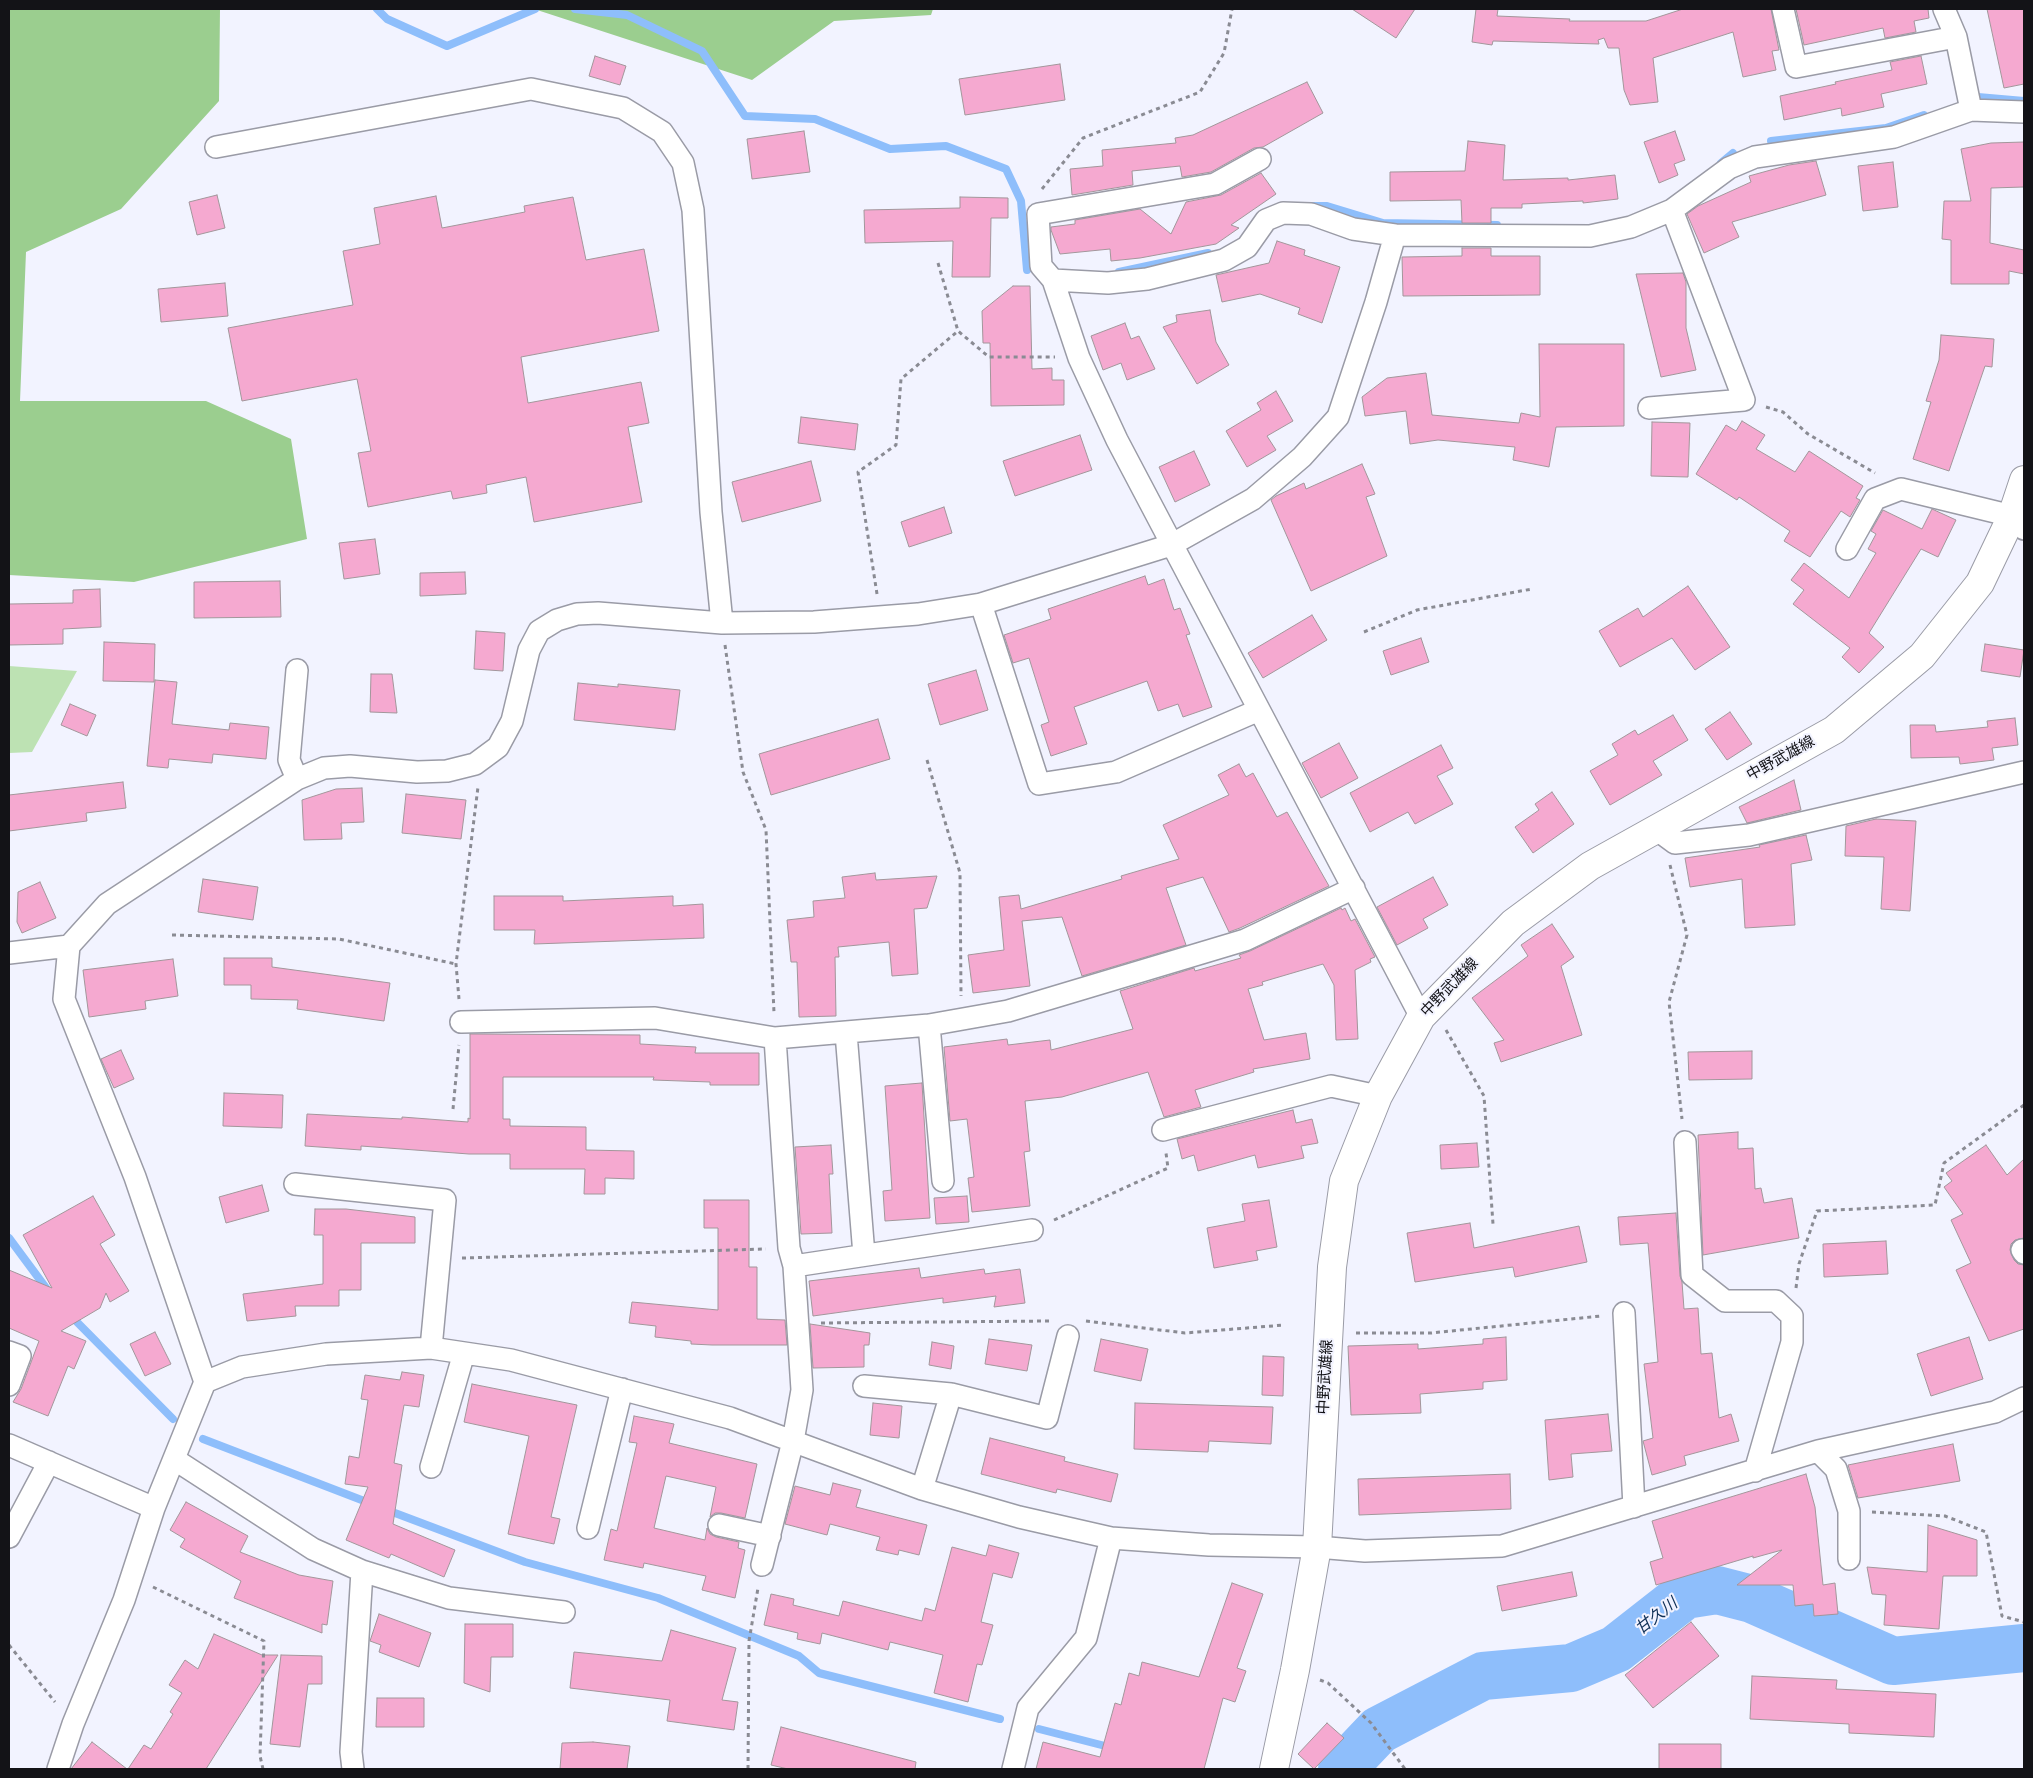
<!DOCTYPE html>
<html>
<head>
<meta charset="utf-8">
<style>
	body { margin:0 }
	#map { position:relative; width:2033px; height:1778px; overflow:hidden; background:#f2f3ff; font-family:Roboto,sans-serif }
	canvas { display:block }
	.frame { position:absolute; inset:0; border:10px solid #131317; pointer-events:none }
</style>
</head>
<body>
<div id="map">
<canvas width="2033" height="1778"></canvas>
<div class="frame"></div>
</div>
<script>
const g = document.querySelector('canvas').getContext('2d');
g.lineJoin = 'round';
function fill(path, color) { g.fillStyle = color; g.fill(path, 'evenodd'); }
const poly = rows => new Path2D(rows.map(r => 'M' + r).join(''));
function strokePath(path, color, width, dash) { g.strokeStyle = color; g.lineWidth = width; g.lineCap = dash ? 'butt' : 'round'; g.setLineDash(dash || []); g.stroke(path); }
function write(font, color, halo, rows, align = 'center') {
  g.font = font + ' Roboto,"Noto Sans JP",sans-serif'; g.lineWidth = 4; g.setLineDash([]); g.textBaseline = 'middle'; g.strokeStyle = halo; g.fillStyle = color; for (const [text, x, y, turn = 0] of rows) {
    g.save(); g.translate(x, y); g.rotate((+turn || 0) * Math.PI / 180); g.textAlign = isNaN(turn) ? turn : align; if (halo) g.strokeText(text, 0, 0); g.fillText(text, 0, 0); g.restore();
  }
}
fill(poly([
	[9,666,77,671,32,752,9,753]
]), '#bde2b3');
fill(poly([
	[9,9,220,9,219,101,121,209,26,252,20,401,206,401,291,439,307,539,134,582,9,575],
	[534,9,933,9,931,15,834,21,752,80]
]), '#9bce8f');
strokePath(poly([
	[377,9,387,19,447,46,535,9],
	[575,9,627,15,702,51,745,116,815,119,890,149,946,146,1006,169,1021,201,1027,270],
	[1978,97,2024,101],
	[1771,141,1886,128,1924,115],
	[1721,163,1733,153],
	[1311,206,1327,206,1383,223,1497,225],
	[1119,272,1208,253],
	[9,1238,49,1292],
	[70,1315,173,1419],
	[203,1439,372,1504],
	[387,1510,525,1562,658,1598,799,1656,819,1673,1000,1719],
	[1039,1729,1113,1748]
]), '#8ebefb', 8);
strokePath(poly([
	[1342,1769,1379,1730,1483,1676,1571,1668,1616,1649,1685,1595,1717,1590,1752,1599,1893,1661,2024,1648]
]), '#8ebefb', 48);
const building = poly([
	[1352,9,1415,9,1396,38,1352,9],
	[1476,9,1498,9,1497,16,1570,19,1569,21,1646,21,1683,9,1771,9,1779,50,1772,51,1776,70,1743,77,1733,32,1653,58,1658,102,1630,105,1624,90,1619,48,1608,48,1604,38,1598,40,1599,44,1493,41,1492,45,1472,42,1476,9],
	[1796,9,1928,9,1929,18,1914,21,1916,32,1885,38,1883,28,1804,45,1796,9],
	[1987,9,2024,9,2024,84,2004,88,1987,9],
	[595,56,626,66,620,85,589,76,595,56],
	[1921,56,1927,84,1881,94,1884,107,1842,116,1841,108,1784,120,1780,96,1836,84,1835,82,1892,70,1890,62,1921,56],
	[1060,64,1065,100,965,115,959,79,1060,64],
	[1307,82,1323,113,1263,147,1254,148,1211,172,1182,177,1180,166,1132,171,1133,185,1072,195,1070,169,1103,166,1102,150,1176,143,1175,138,1193,135,1307,82],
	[804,131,810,172,752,179,747,139,804,131],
	[1675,131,1685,160,1674,164,1678,175,1659,183,1644,142,1675,131],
	[1468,141,1505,145,1503,180,1568,178,1568,180,1615,175,1618,199,1583,203,1583,201,1522,204,1522,208,1491,208,1491,223,1462,223,1461,200,1390,201,1390,172,1465,171,1468,141],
	[2024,142,2024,187,1991,188,1990,243,2024,250,2024,274,2009,271,2009,284,1951,284,1951,240,1942,239,1944,201,1971,201,1961,149,1991,143,2024,142],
	[1816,161,1826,195,1732,222,1739,237,1704,253,1687,214,1698,206,1751,182,1749,176,1789,165,1816,161],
	[1893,162,1898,207,1863,211,1858,166,1893,162],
	[1261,173,1276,194,1231,225,1239,228,1216,244,1140,258,1111,261,1110,249,1060,254,1051,230,1051,227,1075,224,1075,220,1140,209,1171,234,1186,202,1221,195,1261,173],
	[217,195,225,228,197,235,189,202,217,195],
	[436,196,442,228,525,212,524,206,573,197,586,260,644,249,659,331,521,357,528,403,641,382,649,423,628,427,642,502,534,522,526,477,486,485,487,493,453,499,451,491,368,507,358,453,371,451,357,379,242,401,228,328,353,305,343,251,380,244,374,208,436,196],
	[960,197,1008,198,1008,218,991,218,990,277,952,277,953,241,865,243,864,210,960,208,960,197],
	[1277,241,1305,250,1304,255,1340,267,1322,323,1298,314,1300,308,1260,294,1222,302,1216,275,1269,263,1277,241],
	[1462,248,1491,248,1491,256,1540,256,1540,295,1403,296,1402,257,1462,256,1462,248],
	[1683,273,1686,282,1686,328,1696,370,1661,377,1636,274,1683,273],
	[225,283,228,316,161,322,158,289,225,283],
	[1013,286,1030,286,1032,369,1052,368,1052,380,1064,380,1064,405,991,406,990,343,983,343,982,311,1013,286],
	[1210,310,1216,342,1229,365,1197,384,1163,327,1177,322,1176,315,1210,310],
	[1125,323,1131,339,1139,336,1155,369,1127,380,1121,363,1103,370,1091,336,1125,323],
	[1941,335,1994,339,1992,367,1985,366,1949,471,1913,459,1931,402,1926,401,1939,360,1941,335],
	[1539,344,1624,344,1624,426,1556,427,1549,467,1513,460,1515,447,1438,440,1410,444,1406,411,1365,416,1362,397,1387,378,1426,373,1432,415,1519,423,1521,413,1540,417,1539,344],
	[1276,391,1293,421,1267,436,1276,450,1247,467,1226,431,1261,410,1257,403,1276,391],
	[801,417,858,424,855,450,798,443,801,417],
	[1742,421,1765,435,1756,449,1795,472,1809,451,1863,486,1856,498,1860,500,1850,517,1841,511,1810,557,1784,541,1790,531,1739,497,1737,500,1696,474,1726,425,1736,431,1742,421],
	[1652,422,1690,423,1688,477,1651,476,1652,422],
	[1080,435,1092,470,1015,496,1003,461,1080,435],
	[1194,451,1210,485,1175,502,1159,467,1194,451],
	[811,461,821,501,742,522,732,482,811,461],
	[1362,464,1375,494,1366,497,1387,556,1311,591,1271,500,1276,496,1304,483,1306,489,1362,464],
	[944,507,952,533,909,547,901,522,944,507],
	[1932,509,1956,520,1938,557,1921,549,1869,633,1884,647,1859,673,1842,657,1850,648,1793,604,1804,590,1791,580,1804,563,1849,598,1876,553,1868,549,1876,534,1871,531,1883,510,1922,529,1932,509],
	[375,539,380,574,344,579,339,543,375,539],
	[465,572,466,594,420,596,420,573,465,572],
	[1145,576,1148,585,1164,579,1174,610,1180,608,1190,634,1186,635,1212,707,1183,717,1178,704,1158,711,1147,681,1074,707,1087,744,1051,756,1041,725,1049,722,1029,658,1013,663,1004,635,1051,619,1048,609,1145,576],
	[280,581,281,617,194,618,194,582,280,581],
	[1688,586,1730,647,1695,670,1672,638,1620,667,1599,631,1638,608,1643,617,1688,586],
	[100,589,101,627,63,629,63,644,9,645,9,604,73,603,73,590,100,589],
	[1312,615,1327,640,1263,678,1248,653,1312,615],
	[476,631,505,633,503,671,474,669,476,631],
	[1421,638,1429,662,1391,675,1383,651,1421,638],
	[104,642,155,644,154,682,103,681,104,642],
	[1985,644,2024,650,2020,677,1981,671,1985,644],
	[976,670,988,710,940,725,928,684,976,670],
	[371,674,392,674,397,713,370,712,371,674],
	[155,680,177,682,172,724,229,730,230,723,269,727,266,759,213,754,212,763,169,759,168,768,147,766,155,680],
	[578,683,618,687,618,684,680,690,675,730,574,720,578,683],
	[70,704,96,715,87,736,61,725,70,704],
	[1730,712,1752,744,1727,760,1705,729,1730,712],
	[1673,715,1688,740,1653,761,1662,775,1610,805,1590,771,1618,755,1612,744,1635,730,1638,735,1673,715],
	[2015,718,2018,745,1992,748,1994,760,1960,764,1959,757,1911,758,1910,725,1935,725,1936,732,1988,727,1987,721,2015,718],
	[878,719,890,759,771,795,759,754,878,719],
	[1339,743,1358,778,1321,798,1302,763,1339,743],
	[1441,745,1453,768,1437,776,1453,804,1415,824,1408,812,1370,832,1350,793,1441,745],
	[1239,764,1246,777,1253,773,1277,817,1287,812,1329,886,1240,928,1229,932,1203,877,1166,888,1186,945,1082,976,1062,917,1022,921,1030,986,973,993,968,955,1004,950,999,897,1019,895,1021,909,1122,879,1121,876,1179,859,1163,825,1229,795,1218,775,1239,764],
	[1794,780,1801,810,1747,823,1739,807,1794,780],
	[123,782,126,808,86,813,87,821,9,831,9,795,123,782],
	[362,788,364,822,341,823,342,839,304,840,302,800,336,789,362,788],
	[1552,792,1574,824,1533,853,1515,827,1539,810,1535,804,1552,792],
	[406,794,466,800,461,839,402,833,406,794],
	[1876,819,1916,821,1910,911,1881,909,1884,857,1845,856,1846,826,1876,819],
	[1806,835,1812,860,1791,864,1795,925,1745,928,1742,879,1690,887,1685,858,1760,847,1759,845,1806,835],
	[875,873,876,880,937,876,927,908,914,909,918,974,892,976,889,942,838,947,839,957,835,957,836,1016,799,1017,797,962,791,962,787,920,814,917,813,901,845,898,842,877,875,873],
	[1433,877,1448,905,1423,919,1428,928,1397,945,1377,907,1433,877],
	[203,879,258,887,253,920,198,912,203,879],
	[40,882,56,918,22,933,17,922,18,892,40,882],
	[494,896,563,896,563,901,673,896,673,906,703,904,704,938,534,944,535,930,494,930,494,896],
	[1341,908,1342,910,1345,908,1351,921,1355,919,1375,957,1370,959,1371,962,1355,970,1358,1039,1336,1040,1334,985,1323,964,1262,982,1263,985,1248,989,1264,1040,1306,1033,1310,1059,1253,1069,1254,1072,1195,1090,1201,1107,1164,1117,1148,1072,1062,1097,1025,1101,1030,1151,1024,1152,1030,1206,972,1212,968,1178,974,1177,967,1119,950,1121,944,1047,1007,1039,1008,1045,1050,1040,1051,1050,1133,1029,1120,991,1194,968,1195,971,1241,958,1239,955,1250,951,1341,908],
	[1552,924,1574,957,1561,966,1582,1035,1501,1062,1494,1043,1504,1040,1472,998,1528,956,1521,945,1552,924],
	[224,958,272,958,272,967,390,983,384,1021,297,1009,298,1000,251,999,251,985,224,985,224,958],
	[173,959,178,996,145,1001,146,1009,89,1017,83,970,173,959],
	[470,1034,640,1035,640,1044,696,1047,695,1053,759,1053,759,1085,710,1085,710,1082,653,1080,654,1077,503,1077,503,1119,510,1119,510,1126,586,1127,586,1150,634,1151,634,1179,605,1178,605,1194,584,1194,585,1169,510,1169,510,1154,469,1154,361,1146,361,1150,305,1146,307,1114,402,1119,402,1117,468,1122,468,1118,470,1119,470,1034],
	[121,1050,134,1079,114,1088,101,1059,121,1050],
	[1752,1051,1752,1079,1689,1080,1688,1052,1752,1051],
	[922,1083,930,1218,885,1221,883,1191,892,1190,885,1086,922,1083],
	[224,1093,283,1095,282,1128,223,1126,224,1093],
	[1293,1110,1296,1123,1312,1119,1318,1143,1301,1146,1304,1158,1258,1168,1255,1155,1198,1171,1194,1155,1182,1159,1177,1139,1293,1110],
	[1738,1132,1738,1149,1753,1148,1755,1189,1761,1188,1764,1203,1792,1198,1799,1238,1703,1255,1698,1135,1738,1132],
	[1477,1143,1479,1167,1441,1169,1440,1145,1477,1143],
	[831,1145,833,1174,829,1174,832,1233,801,1234,795,1147,831,1145],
	[1986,1145,2007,1175,2024,1159,2024,1238,2015,1240,2011,1244,2010,1250,2014,1260,2018,1264,2024,1265,2024,1329,1989,1341,1956,1270,1971,1263,1951,1220,1963,1214,1944,1187,1952,1181,1946,1173,1986,1145],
	[262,1185,269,1211,226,1223,219,1197,262,1185],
	[93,1196,115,1235,100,1244,129,1291,110,1302,106,1293,100,1308,61,1331,86,1341,74,1369,68,1366,48,1416,13,1402,21,1389,39,1341,9,1328,9,1270,52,1288,23,1235,93,1196],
	[967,1196,969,1222,936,1224,934,1198,967,1196],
	[704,1200,749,1200,749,1267,757,1267,757,1319,785,1320,787,1345,712,1345,691,1344,691,1341,655,1337,656,1326,629,1323,632,1302,718,1310,718,1228,704,1228,704,1200],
	[1269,1200,1277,1247,1256,1251,1258,1260,1214,1268,1207,1228,1245,1221,1242,1204,1269,1200],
	[315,1209,346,1209,415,1217,415,1243,361,1243,361,1290,339,1290,339,1306,295,1306,296,1316,247,1321,243,1294,323,1284,323,1235,314,1235,315,1209],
	[1676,1213,1680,1276,1682,1282,1684,1309,1698,1308,1701,1354,1712,1353,1719,1418,1731,1414,1739,1441,1684,1456,1686,1465,1652,1475,1643,1441,1653,1438,1644,1364,1658,1362,1648,1243,1620,1245,1618,1217,1676,1213],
	[1470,1223,1474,1248,1579,1226,1587,1262,1515,1277,1513,1267,1415,1282,1407,1233,1470,1223],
	[1886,1241,1888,1274,1824,1277,1823,1244,1886,1241],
	[919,1268,921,1278,984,1269,985,1274,1020,1269,1025,1303,994,1307,996,1296,943,1303,943,1298,813,1316,809,1281,919,1268],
	[810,1324,870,1333,869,1345,864,1345,864,1367,813,1368,810,1324],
	[155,1332,171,1364,145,1376,130,1344,155,1332],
	[1506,1337,1507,1380,1483,1382,1483,1389,1420,1394,1421,1413,1351,1415,1348,1346,1418,1344,1418,1349,1483,1344,1483,1339,1506,1337],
	[1969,1337,1983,1379,1931,1396,1917,1354,1969,1337],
	[989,1339,1032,1345,1027,1371,985,1364,989,1339],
	[1101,1339,1148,1349,1141,1381,1094,1371,1101,1339],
	[932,1342,954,1346,951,1369,929,1365,932,1342],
	[1263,1356,1284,1357,1283,1396,1262,1395,1263,1356],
	[402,1372,424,1375,419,1407,404,1405,394,1463,402,1465,393,1524,455,1550,444,1577,391,1554,389,1558,346,1540,368,1487,345,1484,349,1456,359,1458,368,1400,361,1399,365,1375,400,1380,402,1372],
	[472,1384,577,1405,551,1517,560,1519,554,1544,508,1534,529,1436,464,1422,472,1384],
	[873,1403,902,1406,899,1438,870,1435,873,1403],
	[1135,1403,1273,1407,1271,1444,1209,1441,1208,1452,1134,1449,1135,1403],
	[1608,1414,1612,1451,1571,1454,1573,1477,1549,1480,1545,1420,1608,1414],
	[634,1416,674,1424,669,1443,757,1464,745,1518,721,1513,715,1513,710,1517,716,1487,666,1476,654,1528,705,1540,707,1528,710,1534,716,1537,739,1542,738,1548,745,1550,735,1598,702,1590,706,1576,644,1563,643,1568,604,1560,611,1529,617,1531,637,1443,629,1442,634,1416],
	[990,1438,1065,1457,1064,1461,1118,1474,1111,1502,1057,1489,1056,1493,981,1474,990,1438],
	[1953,1444,1960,1481,1858,1498,1848,1465,1953,1444],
	[1510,1474,1511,1509,1359,1515,1358,1479,1510,1474],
	[1806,1474,1815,1507,1823,1585,1835,1583,1838,1614,1814,1616,1813,1604,1795,1606,1793,1585,1737,1585,1782,1550,1753,1558,1753,1556,1656,1585,1650,1562,1663,1558,1652,1521,1806,1474],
	[833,1483,861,1490,856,1507,927,1525,919,1555,899,1550,898,1555,876,1550,880,1537,830,1524,827,1535,785,1524,795,1486,830,1495,833,1483],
	[186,1502,248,1536,240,1552,299,1575,333,1581,327,1625,322,1624,322,1633,234,1598,241,1581,180,1547,185,1539,170,1530,186,1502],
	[1928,1525,1977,1540,1977,1576,1943,1576,1939,1629,1884,1625,1886,1595,1872,1594,1867,1567,1927,1572,1928,1525],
	[989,1545,1019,1553,1012,1578,993,1573,981,1622,993,1625,982,1665,977,1664,968,1702,934,1693,943,1655,890,1642,888,1650,822,1633,820,1644,797,1639,798,1633,764,1625,771,1594,794,1599,793,1605,839,1616,843,1601,922,1621,925,1608,935,1611,952,1547,986,1556,989,1545],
	[1572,1572,1577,1596,1502,1611,1497,1586,1572,1572],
	[1232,1583,1263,1594,1237,1668,1246,1671,1235,1702,1223,1698,1204,1769,1036,1769,1043,1742,1100,1757,1115,1703,1121,1705,1129,1673,1139,1676,1142,1662,1199,1677,1232,1583],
	[379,1614,431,1633,419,1667,379,1652,381,1645,370,1641,379,1614],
	[1691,1622,1719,1656,1653,1708,1625,1675,1691,1622],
	[465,1624,513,1624,513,1657,491,1657,490,1692,464,1683,465,1624],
	[671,1630,736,1648,722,1700,738,1702,734,1730,667,1721,670,1700,570,1688,574,1652,662,1661,671,1630],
	[214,1634,262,1655,278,1655,206,1769,128,1769,144,1745,151,1749,173,1714,170,1712,182,1693,169,1685,185,1660,198,1669,214,1634],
	[281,1655,322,1656,322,1684,308,1684,300,1747,270,1744,281,1655],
	[1752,1676,1837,1680,1836,1689,1936,1694,1934,1737,1849,1733,1849,1724,1750,1719,1752,1676],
	[377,1698,424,1698,424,1727,376,1727,377,1698],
	[1327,1723,1344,1738,1314,1769,1298,1754,1327,1723],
	[781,1727,916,1762,915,1769,788,1769,771,1765,781,1727],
	[92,1742,127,1769,71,1769,92,1742],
	[593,1742,630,1746,627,1769,560,1769,562,1743,593,1742],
	[1659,1744,1721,1744,1721,1769,1659,1769,1659,1744]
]);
fill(building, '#f5a9d0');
strokePath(building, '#a2969b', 1);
const street = poly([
	[1783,9,1796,67,1956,37],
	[1944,9,1956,37,1971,110],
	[216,147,531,89,623,108,662,132,683,163,693,210,711,512,722,623],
	[1260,159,1215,184,1038,214,1041,266,1053,280,1079,358,1117,440,1421,1017],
	[1053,280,1108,283,1147,279,1224,260,1247,247,1266,220,1283,213,1311,214,1353,229,1395,235],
	[1649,408,1744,400,1672,210],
	[1847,549,1875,499,1901,489,2012,516,2024,529],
	[981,604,1039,784,1116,772,1259,710],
	[297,670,289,760,297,779],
	[1656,829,1675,843,1749,835,2024,772],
	[9,953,69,946],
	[461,1022,655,1018,775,1038,929,1025,1008,1011,1245,940,1354,888],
	[929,1025,943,1181],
	[846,1033,864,1255],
	[1163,1130,1331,1086,1378,1096],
	[1685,1142,1692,1275,1725,1301,1776,1301,1792,1316,1792,1342,1755,1471],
	[295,1184,445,1200,431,1348],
	[2022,1250,2024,1253],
	[794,1266,1032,1230],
	[1624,1313,1634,1507],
	[9,1352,20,1356,9,1385],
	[205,1382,242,1367,326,1354,431,1348,511,1360,730,1418,922,1489,1019,1517,1111,1538,1209,1545,1317,1547,1365,1551,1502,1546,1818,1451,1995,1412,2024,1398],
	[864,1386,951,1394],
	[9,1445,154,1508],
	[1818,1451,1836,1469,1849,1511,1849,1559],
	[174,1459,313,1549,362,1571,449,1598,564,1612],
	[431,1467,464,1353],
	[922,1489,951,1394,1047,1418,1068,1336],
	[719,1525,770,1536],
	[588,1528,622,1389],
	[9,1537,49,1462],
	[762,1565,793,1441,802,1390,794,1266,789,1248,775,1038],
	[58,1769,73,1724,124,1600,154,1508,205,1382,135,1177,64,999,69,946,107,904,297,779,324,768,350,766,417,772,447,771,475,764,498,747,512,721,529,650,539,631,557,620,577,614,598,613,722,623,814,622,918,614,981,604,1171,545,1253,499,1302,457,1338,417,1376,302,1395,235,1590,236,1631,227,1672,210,1729,168,1755,157,1894,137,1971,110,2024,112],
	[353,1769,351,1752,362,1571],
	[1013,1769,1028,1708,1086,1638,1111,1538]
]);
const secondary = poly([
	[1274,1769,1295,1670,1317,1547,1332,1267,1344,1181,1378,1096,1421,1017,1513,923,1590,866,1834,730,1922,656,1980,583,2012,516,2024,480]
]);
strokePath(street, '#9a9ba6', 24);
strokePath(secondary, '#9a9ba6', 30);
strokePath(poly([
	[1042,189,1083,138,1200,92,1224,53,1232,9],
	[938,263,958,331,989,357,1055,357],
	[1766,407,1783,412,1808,434,1875,473],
	[877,594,858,472,896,445,901,379,958,331],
	[1364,632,1417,610,1532,589],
	[725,645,743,772,766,830,774,1013],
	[927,760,960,873,961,996],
	[1670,865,1687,935,1669,1002,1682,1119],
	[172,935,339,939,456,964],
	[459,999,456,964,478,787],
	[1446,1030,1484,1096,1493,1224],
	[453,1109,459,1045],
	[1054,1220,1168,1168,1166,1153],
	[462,1258,766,1249],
	[1796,1288,1799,1264,1817,1211,1935,1205,1944,1163,2024,1105],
	[1086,1321,1185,1333,1284,1325],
	[821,1323,1049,1321],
	[1356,1333,1431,1333,1601,1316],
	[1872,1512,1945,1516,1986,1532,2002,1616,2024,1622],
	[153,1587,264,1641,260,1756,263,1769],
	[9,1645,55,1702],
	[1320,1680,1328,1683,1371,1723,1405,1769],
	[748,1769,749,1641,758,1588]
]), '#8a8b93', 3, [4, 4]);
strokePath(street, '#fff', 21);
strokePath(secondary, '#fff', 28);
write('15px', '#131317', '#f2f3ff', [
	["中野武雄線",1781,759,-29],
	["中野武雄線",1450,988,-46],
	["中野武雄線",1326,1377,-87]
]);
write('italic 16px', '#0f2f55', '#f2f3ff', [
	["甘久川",1657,1617,-38]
]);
</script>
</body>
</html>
